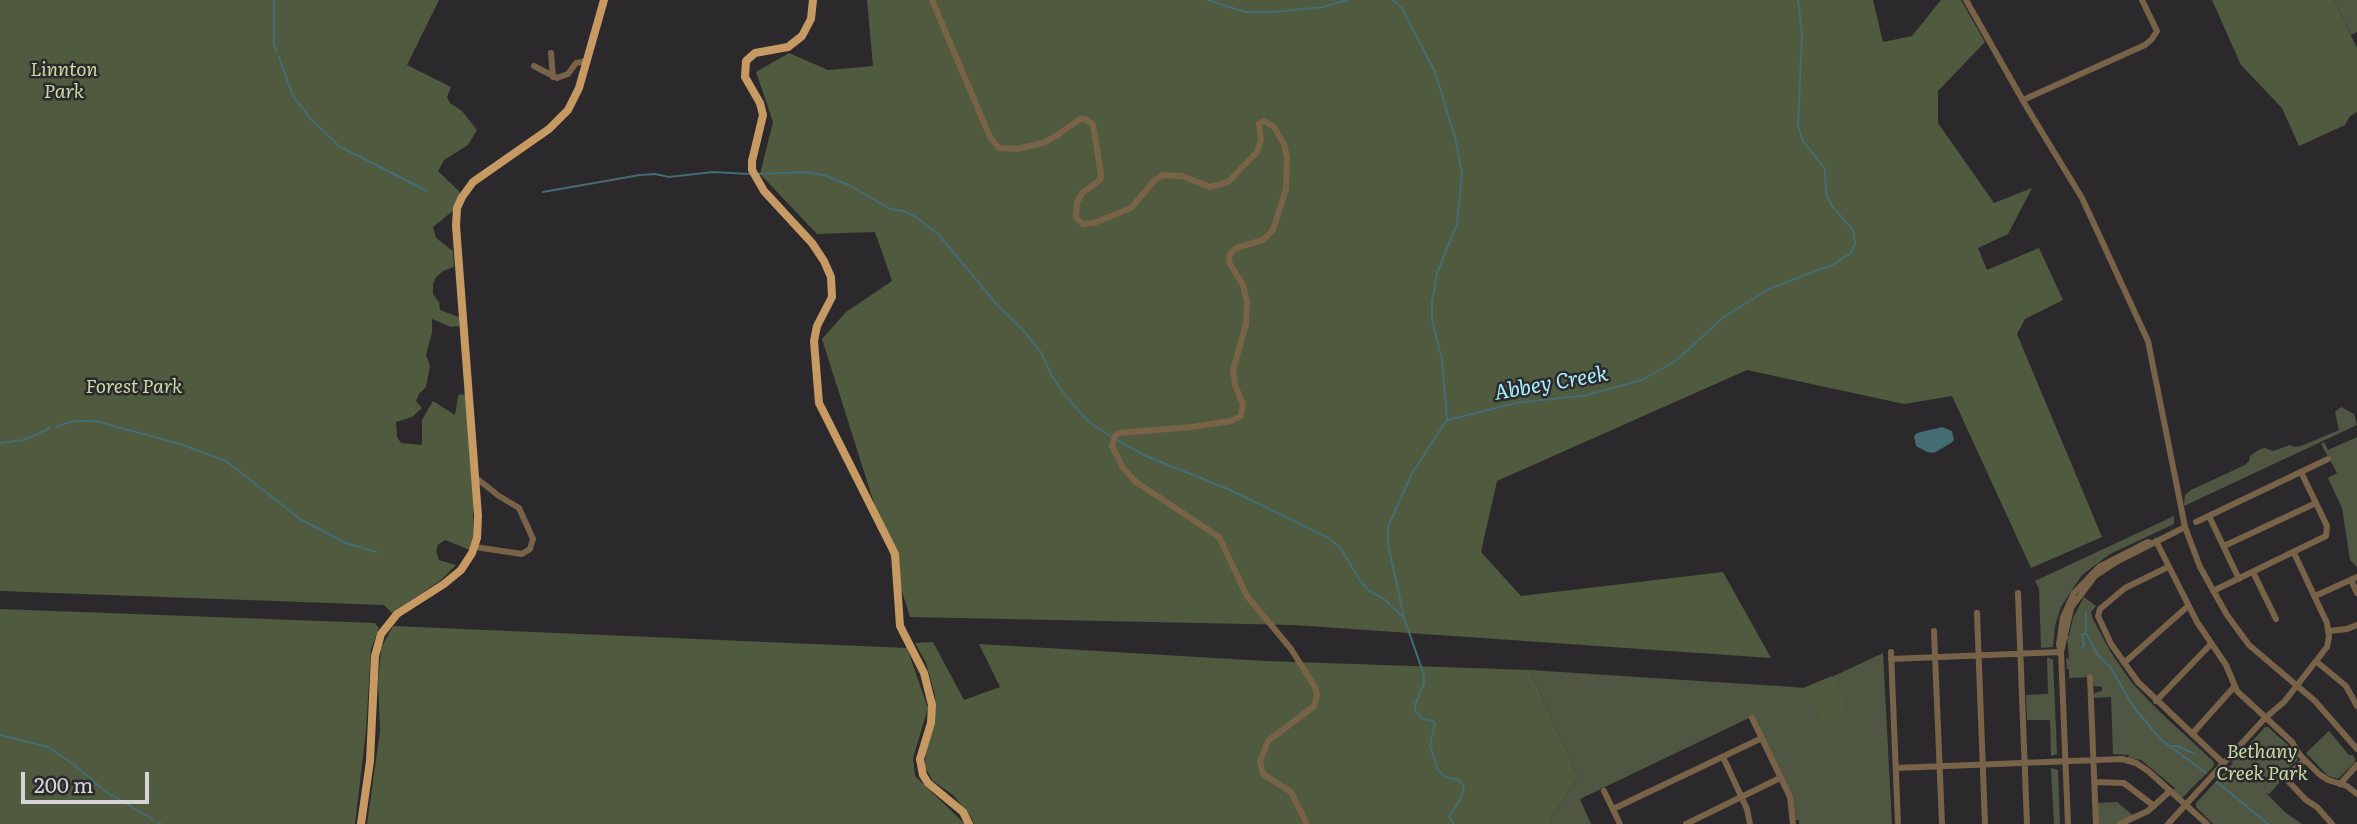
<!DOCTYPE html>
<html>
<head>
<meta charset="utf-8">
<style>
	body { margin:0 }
	#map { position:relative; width:2357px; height:824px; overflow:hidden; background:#2c292c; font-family:Literata,serif }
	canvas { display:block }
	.scale { position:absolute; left:21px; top:772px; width:128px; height:32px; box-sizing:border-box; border:4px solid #d6d4d7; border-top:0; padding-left:9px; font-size:21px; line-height:24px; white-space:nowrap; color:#d6d4d7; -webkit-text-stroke:5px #2c292c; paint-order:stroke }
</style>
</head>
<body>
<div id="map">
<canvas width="2357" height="824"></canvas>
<div class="scale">200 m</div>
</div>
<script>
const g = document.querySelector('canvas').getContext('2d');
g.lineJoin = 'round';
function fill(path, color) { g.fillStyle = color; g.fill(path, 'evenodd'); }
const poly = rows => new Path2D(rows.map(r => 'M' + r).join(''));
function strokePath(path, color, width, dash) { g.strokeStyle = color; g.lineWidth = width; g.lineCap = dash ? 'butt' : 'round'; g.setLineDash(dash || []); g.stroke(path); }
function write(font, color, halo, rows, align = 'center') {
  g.font = font + ' Literata,serif'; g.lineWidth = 5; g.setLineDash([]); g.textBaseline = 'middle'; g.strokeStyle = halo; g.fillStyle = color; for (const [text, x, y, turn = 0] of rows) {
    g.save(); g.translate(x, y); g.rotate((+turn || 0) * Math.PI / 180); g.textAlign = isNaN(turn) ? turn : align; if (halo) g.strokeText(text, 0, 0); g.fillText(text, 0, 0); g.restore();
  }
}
fill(poly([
	[2334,0,2357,0,2357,32,2351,35],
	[2341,407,2354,414,2357,425,2184,506,2185,495,2191,490,2245,465,2249,461,2250,456,2260,449,2265,448,2273,451,2290,445,2294,447,2301,446,2339,430,2335,412],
	[2357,437,2357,567,2350,560,2342,508,2328,478,2337,473,2321,444,2324,442,2328,450],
	[2174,516,2174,524,2110,554,2082,575,2061,607,2055,626,2053,647,2041,648,2039,589,2035,581],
	[2084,597,2096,606,2091,612,2093,619,2110,651,2132,683,2159,711,2214,762,2214,766,2182,798,2173,790,2175,788,2141,760,2128,758,2129,755,2113,754,2111,697,2093,698,2094,693,2102,691,2102,687,2094,686,2092,677,2069,678,2069,669,2067,669,2066,659,2069,658,2067,636,2069,636,2073,618],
	[1883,653,1892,824,1799,824,1799,820,1793,820,1792,807,1751,717,1580,799,1591,824,1552,824,1550,819,1578,777,1530,670,1808,688],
	[2047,657,2053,660,2057,754,2051,756,2050,720,2027,720,2026,695,2048,694],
	[2265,727,2268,727,2289,746,2298,760,2281,774,2279,783,2269,794,2265,792,2286,813,2302,824,2213,824,2196,807,2196,803,2233,763,2231,761,2239,752,2241,753],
	[2329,731,2349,755,2353,755,2355,759,2355,762,2338,779,2328,776,2306,753],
	[2051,768,2058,770,2060,824,2054,824],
	[2117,802,2135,817,2117,824,2098,824,2097,803]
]), '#4f5743');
fill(poly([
	[0,0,439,0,407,65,451,87,447,97,450,103,462,111,477,130,468,145,444,160,438,171,460,192,454,210,433,227,436,238,453,251,454,267,443,271,436,277,433,284,433,294,439,302,440,310,459,317,459,326,451,327,432,319,432,333,426,355,430,366,426,387,419,394,416,401,422,408,412,417,396,422,397,437,401,443,422,445,422,420,433,401,455,415,458,397,460,394,466,395,473,501,473,540,470,550,445,540,438,545,436,551,439,560,456,565,441,580,392,613,384,605,0,591],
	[867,0,1873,0,1883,42,1912,36,1941,0,1961,0,1985,42,1938,91,1938,123,1994,203,2032,188,2008,234,1978,248,1987,270,2039,248,2063,300,2025,319,2017,334,2102,537,2031,568,1952,396,1904,404,1747,370,1497,481,1481,552,1521,596,1723,572,1771,658,1294,625,910,617,822,339,846,312,892,281,875,232,817,234,760,174,773,122,756,72,789,53,828,70,873,66],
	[2212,0,2334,0,2357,48,2357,112,2350,116,2345,125,2299,146,2282,108,2241,65],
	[0,609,375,623,379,628,371,649,366,731,355,824,0,824],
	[393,626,907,648,928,708,913,758,915,776,965,824,367,824,380,731,378,682,381,648],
	[933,642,964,700,1000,687,979,644,1266,661,1530,670,1578,777,1550,819,1552,824,974,824,971,817,953,795,933,781,925,767,926,751,935,723,935,695,926,663,915,643],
	[1832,676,1842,696,1847,715,1826,727,1805,691,1808,688,1803,688]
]), '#505a3e');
fill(poly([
	[1942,427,1952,431,1954,440,1951,443,1934,453,1927,452,1916,446,1914,436,1917,433]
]), '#446c73');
strokePath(poly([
	[274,0,274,45,277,52],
	[1208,0,1245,12,1273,12,1323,7,1347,0],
	[1393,0,1402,8,1435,72,1455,137,1462,173,1457,224,1437,273,1432,303,1432,320,1442,360,1447,420,1412,473,1388,527,1388,544,1404,618,1424,675,1424,683,1415,705,1415,711,1422,719,1433,721,1435,724,1430,745,1438,770,1445,777,1459,780,1464,787,1461,798,1449,817,1454,824],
	[279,57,293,96,310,118,339,146,427,191],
	[758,174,803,172,824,175,851,186,890,209,904,211,917,218,938,234,998,306,1022,329,1040,351,1053,378,1068,399,1090,423,1112,437],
	[543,192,640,175,655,174,669,177,713,172,749,174],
	[1448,420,1516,403,1587,395,1642,380,1677,360,1725,316,1771,288,1832,265,1851,253,1855,244,1853,230,1832,206,1826,193,1825,169,1803,141,1798,126,1802,33,1798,0],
	[56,427,73,421,95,421,180,444,226,461,300,519,346,543,376,552],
	[1117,440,1146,456,1228,489,1329,538,1341,549,1361,582,1369,591,1384,599,1404,618],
	[0,443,24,440,50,428],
	[2086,613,2086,633,2097,654,2111,668,2133,706,2160,739,2206,773],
	[2082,647,2084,645,2082,634,2087,634],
	[0,735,48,747,76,766,106,792,154,820],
	[2170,746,2177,746,2195,754],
	[2217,782,2268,824],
	[158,822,161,824]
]), '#446c73', 2);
strokePath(poly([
	[932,0,990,137,999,148,1017,149,1043,143,1056,136,1080,119,1085,119,1093,124,1101,175,1100,180,1082,193,1077,202,1076,218,1083,224,1094,223,1131,208,1154,181,1162,175,1182,176,1210,187,1228,182,1257,152,1261,140,1259,124,1264,121,1274,127,1284,144,1287,157,1286,189,1273,230,1263,240,1236,248,1229,255,1230,264,1243,285,1247,302,1246,324,1233,370,1235,385,1243,404,1241,416,1231,421,1192,427,1119,433,1115,436,1112,446,1123,468,1136,482,1219,537,1247,596,1291,649,1315,687,1317,695,1314,706,1268,741,1260,761,1263,774,1291,792,1307,824],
	[1966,0,2026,106,2082,198,2148,341,2185,527,2200,567,2227,615,2249,645,2315,701,2357,749],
	[551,53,553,77],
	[534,66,557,78,568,74,576,63,587,61],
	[2023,100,2145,45,2152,39,2157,31,2142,0],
	[2209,516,2239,579],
	[2196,522,2328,459],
	[2156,541,2197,622,2226,665,2237,691,2292,742,2300,755,2319,774,2328,780,2347,786,2357,794],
	[2224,546,2316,503],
	[475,547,522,554,530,549,533,539,519,508,499,496,475,477],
	[2168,567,2125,588,2100,609,2098,616,2111,644,2138,682,2223,763],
	[2253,572,2276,619],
	[2351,580,2357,593],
	[2213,591,2326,536,2327,526,2301,472],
	[2018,593,2027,824],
	[2315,596,2357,577],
	[1977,613,1985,824],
	[1934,631,1942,824],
	[2329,631,2347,629,2357,625],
	[1891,652,1898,824],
	[2061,652,2071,608,2095,576,2116,562,2185,527],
	[1891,659,2061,652],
	[2317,662,2346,686,2357,706],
	[2124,663,2188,606],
	[2090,677,2096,824],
	[2156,701,2211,644],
	[1752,718,1790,797,1793,824],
	[2192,734,2234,687],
	[1723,757,1747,809,1750,824],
	[2305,760,2289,774,2288,781,2306,800,2317,807,2332,824],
	[1896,768,2122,759,2136,763,2148,771,2207,824],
	[2095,782,2124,783,2154,806],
	[2340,784,2357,765],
	[1604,791,1620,824],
	[1613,809,1762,738],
	[1686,824,1780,778],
	[2068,824,2061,652,2059,645,2063,617,2074,593,2099,567,2148,542,2151,543],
	[2120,824,2148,811,2170,791],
	[2168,824,2265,718,2284,702,2327,647,2329,637,2327,623,2294,553]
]), '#786348', 6);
strokePath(poly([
	[813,0,811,19,802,36,788,47,755,53,746,61,745,77,760,103,763,115,752,161,752,170,764,191,812,243,824,261,831,277,832,297,817,326,814,341,819,403,895,554,900,626,924,673,932,705,931,723,920,759,923,775,928,783,963,812,969,824],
	[361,824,370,761,375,656,381,634,397,614,444,584,461,570,472,553,477,538,478,516,456,226,457,208,462,197,473,182,549,129,568,110,579,88,604,0]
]), '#c69a62', 8);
write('italic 19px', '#c8dca5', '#2c292c', [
	["Linnton",64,70],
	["Park",64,92],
	["Forest Park",134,387],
	["Bethany",2262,752],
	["Creek Park",2262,774]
]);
write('italic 21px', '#a5f0fd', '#2c292c', [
	["Abbey Creek",1551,384,-10]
]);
</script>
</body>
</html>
